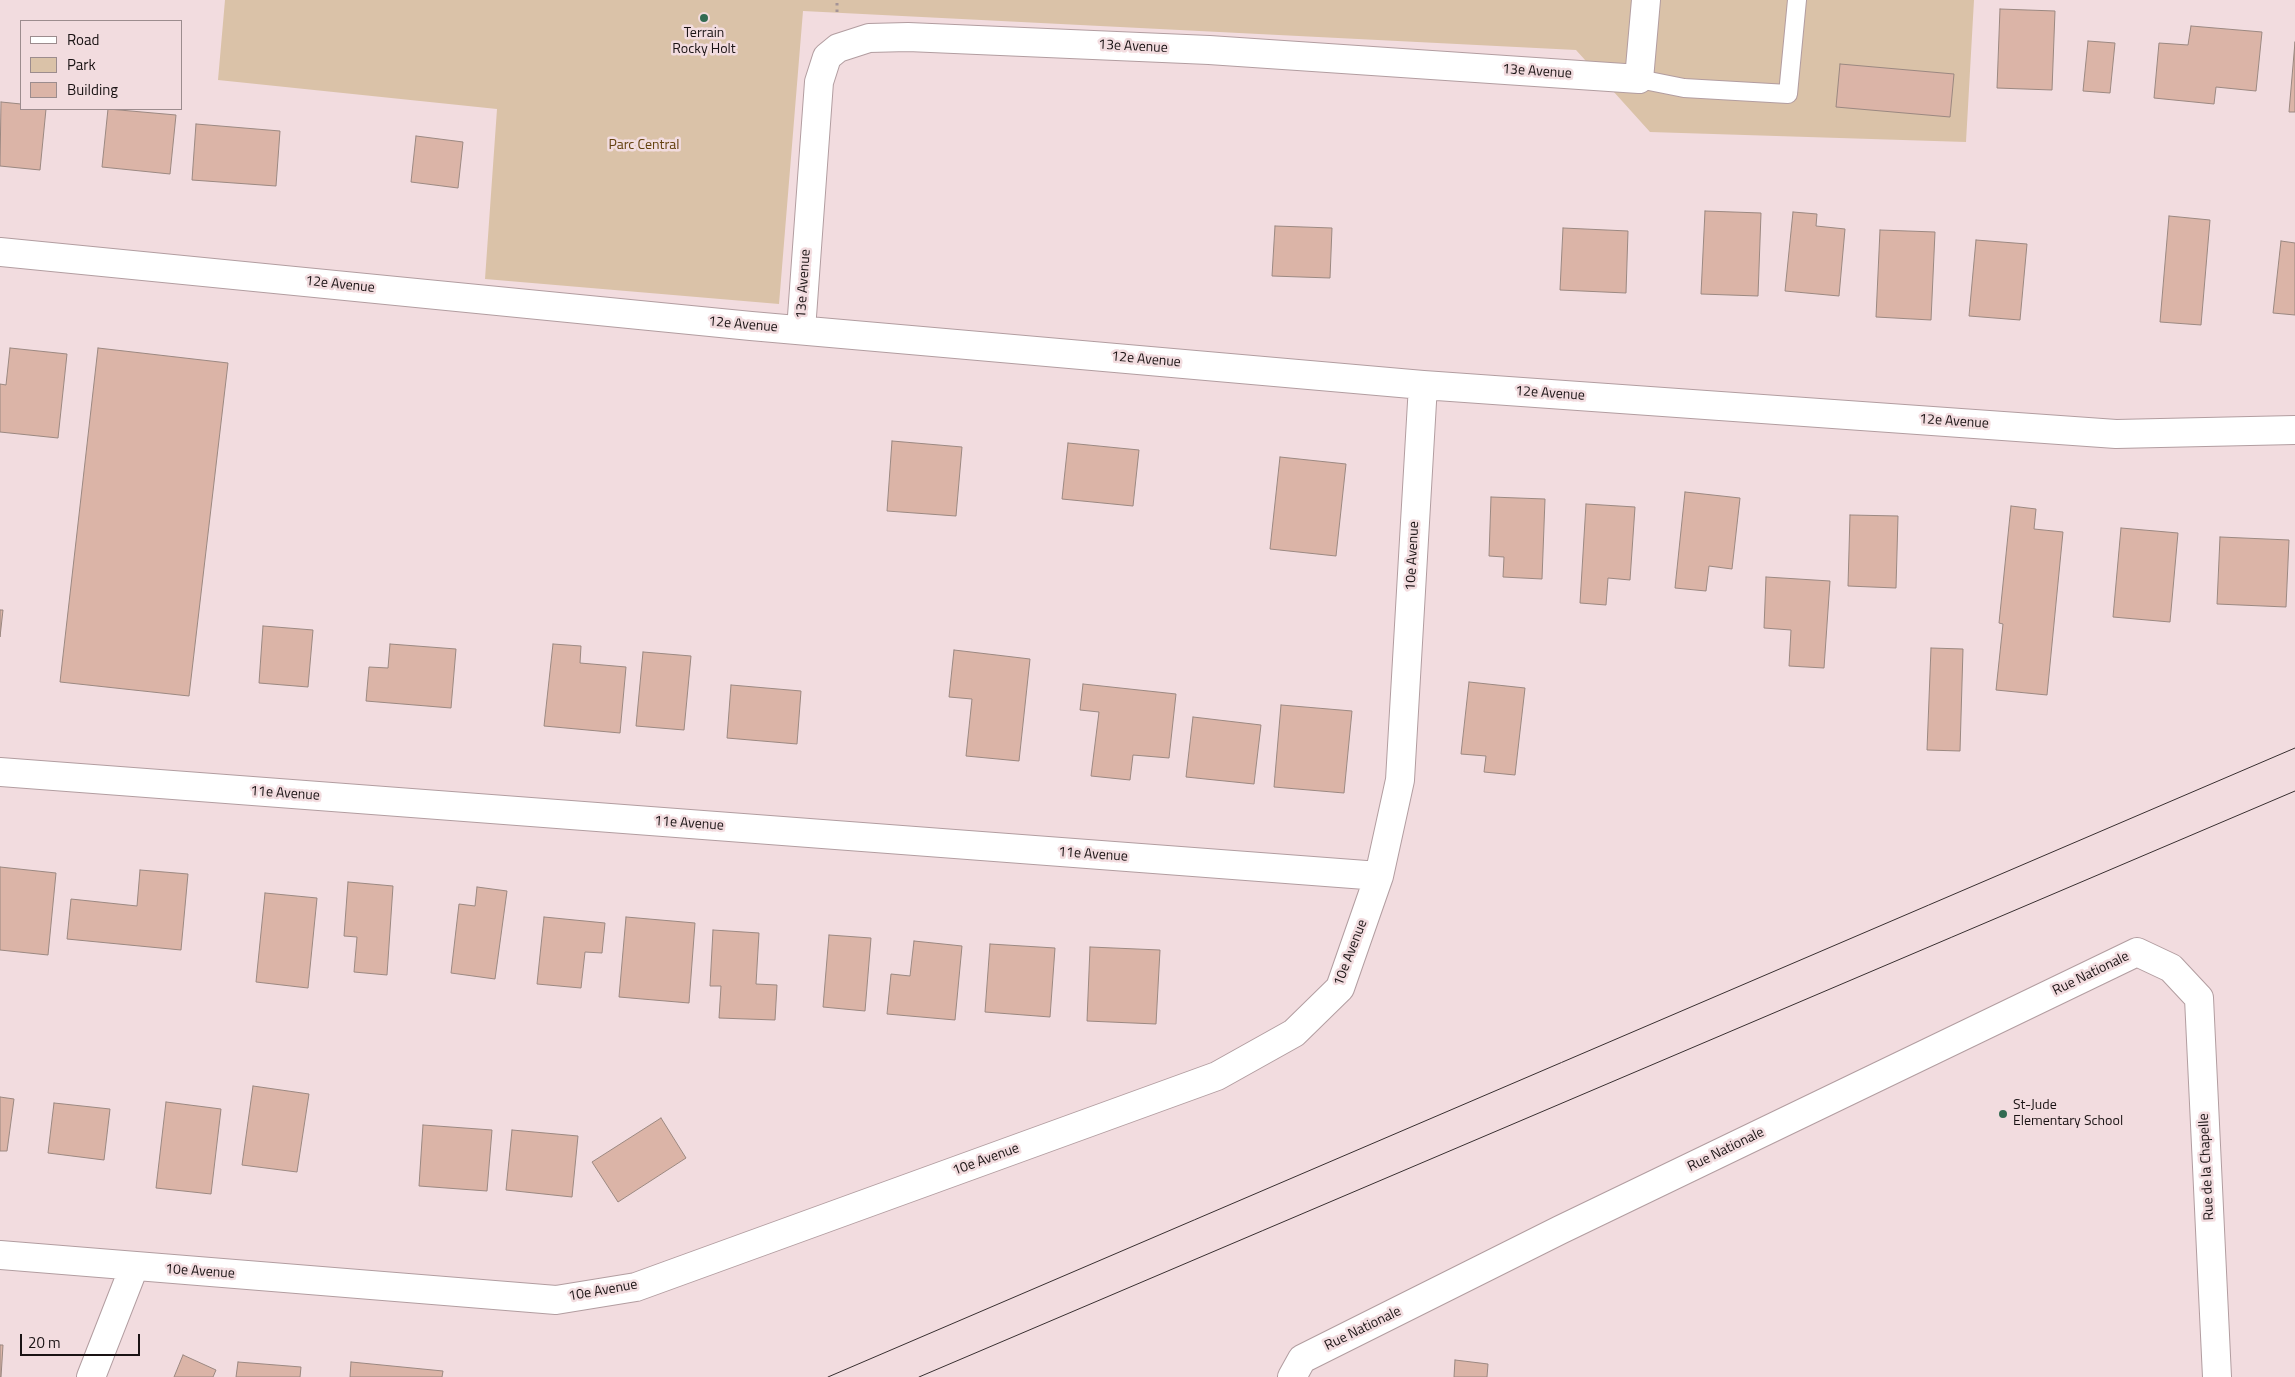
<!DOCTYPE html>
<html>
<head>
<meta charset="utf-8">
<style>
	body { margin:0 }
	#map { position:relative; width:2295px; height:1377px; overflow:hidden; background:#f2dcdf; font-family:"Titillium Web",sans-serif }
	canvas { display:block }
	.legend { position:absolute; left:20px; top:20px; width:162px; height:90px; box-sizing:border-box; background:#f2dcdf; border:1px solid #9c8c8e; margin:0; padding:6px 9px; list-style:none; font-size:15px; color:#1a1314 }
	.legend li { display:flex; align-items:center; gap:10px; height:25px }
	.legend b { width:25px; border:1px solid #9c8c8e }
	.scale { position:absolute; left:20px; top:1334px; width:120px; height:22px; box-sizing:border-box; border:2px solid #1a1314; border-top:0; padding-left:6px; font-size:15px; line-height:18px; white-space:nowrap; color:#1a1314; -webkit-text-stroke:4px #f2dcdf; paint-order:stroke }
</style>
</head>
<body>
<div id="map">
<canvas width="2295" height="1377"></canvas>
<ul class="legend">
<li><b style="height:6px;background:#fff"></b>Road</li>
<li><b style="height:14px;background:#dac2a8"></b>Park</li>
<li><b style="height:14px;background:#dbb4a7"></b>Building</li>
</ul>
<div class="scale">20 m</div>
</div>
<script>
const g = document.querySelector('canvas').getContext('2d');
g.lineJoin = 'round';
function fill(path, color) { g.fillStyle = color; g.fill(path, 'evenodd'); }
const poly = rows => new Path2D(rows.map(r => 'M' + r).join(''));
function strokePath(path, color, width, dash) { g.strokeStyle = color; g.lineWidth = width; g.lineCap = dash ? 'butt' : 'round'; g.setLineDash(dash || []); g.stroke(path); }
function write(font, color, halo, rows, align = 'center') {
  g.font = font + ' "Titillium Web",sans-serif'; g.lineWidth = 5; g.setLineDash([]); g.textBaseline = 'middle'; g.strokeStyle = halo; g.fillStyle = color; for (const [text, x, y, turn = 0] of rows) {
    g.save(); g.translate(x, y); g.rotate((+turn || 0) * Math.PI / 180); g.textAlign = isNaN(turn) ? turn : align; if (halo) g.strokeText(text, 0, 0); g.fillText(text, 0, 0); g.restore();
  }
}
fill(poly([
	[225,0,1974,0,1966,142,1650,132,1576,50,803,11,779,304,485,279,497,109,218,80]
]), '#dac2a8');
const building = poly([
	[2000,9,2055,11,2052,90,1997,88,2000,9],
	[2191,26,2262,32,2256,91,2216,87,2214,104,2154,98,2159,43,2188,45,2191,26],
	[2088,41,2115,43,2110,93,2083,91,2088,41],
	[2295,42,2295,112,2289,112,2295,42],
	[1840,64,1954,74,1950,117,1836,107,1840,64],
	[1,102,21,104,21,109,46,109,40,170,0,166,1,102],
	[108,109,176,115,170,174,102,167,108,109],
	[196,124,280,131,276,186,192,180,196,124],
	[416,136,463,142,458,188,411,182,416,136],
	[1705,211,1761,213,1758,296,1701,294,1705,211],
	[1793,212,1817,214,1816,226,1845,229,1839,296,1785,291,1793,212],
	[2169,216,2210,220,2201,325,2160,322,2169,216],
	[1275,226,1332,228,1330,278,1272,276,1275,226],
	[1563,228,1628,231,1626,293,1560,290,1563,228],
	[1880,230,1935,232,1931,320,1876,317,1880,230],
	[1976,240,2027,244,2020,320,1969,316,1976,240],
	[2281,241,2295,243,2295,315,2273,313,2281,241],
	[10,348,67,354,58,438,0,432,0,384,6,385,10,348],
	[98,348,228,363,189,696,60,682,98,348],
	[892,441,962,447,956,516,887,511,892,441],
	[1068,443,1139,450,1133,506,1062,499,1068,443],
	[1280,457,1346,464,1336,556,1270,549,1280,457],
	[1685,492,1740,498,1732,569,1709,566,1706,591,1675,588,1685,492],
	[1491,497,1545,499,1542,579,1503,577,1504,557,1489,556,1491,497],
	[1586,504,1635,507,1630,580,1608,578,1606,605,1580,603,1586,504],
	[2011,506,2036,509,2034,529,2063,532,2047,695,1996,690,2003,624,1999,623,2011,506],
	[1850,515,1898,516,1896,588,1848,586,1850,515],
	[2121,528,2178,533,2170,622,2113,617,2121,528],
	[2220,537,2289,540,2286,607,2217,604,2220,537],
	[1766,577,1830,581,1824,668,1789,666,1791,630,1764,628,1766,577],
	[0,610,3,610,0,637,0,610],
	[263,626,313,630,308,687,259,683,263,626],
	[390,644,456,649,451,708,366,701,369,667,388,668,390,644],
	[553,644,581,646,580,663,626,667,620,733,544,726,553,644],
	[1931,648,1963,649,1960,751,1927,750,1931,648],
	[954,650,1030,659,1019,761,966,756,972,699,949,697,954,650],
	[643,652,691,656,684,730,636,726,643,652],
	[1469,682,1525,688,1515,775,1484,772,1486,756,1461,754,1469,682],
	[1083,684,1176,694,1169,758,1133,755,1130,780,1091,776,1099,712,1080,710,1083,684],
	[731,685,801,691,797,744,727,738,731,685],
	[1281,705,1352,711,1344,793,1274,787,1281,705],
	[1193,717,1261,725,1254,784,1186,777,1193,717],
	[0,867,56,873,48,955,0,950,0,867],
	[140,870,188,874,181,950,67,939,71,899,137,906,140,870],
	[348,882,393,886,387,975,354,972,357,937,344,936,348,882],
	[477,887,507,891,495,979,451,973,459,904,475,906,477,887],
	[265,893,317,898,308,988,256,982,265,893],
	[544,917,605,923,602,953,585,952,581,988,537,984,544,917],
	[626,917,695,923,689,1003,619,997,626,917],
	[713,930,759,933,756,984,777,985,775,1020,719,1018,721,986,710,986,713,930],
	[829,935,871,938,865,1011,823,1007,829,935],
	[914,941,962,946,955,1020,887,1014,891,974,910,976,914,941],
	[990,944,1055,948,1050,1017,985,1012,990,944],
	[1090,947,1160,950,1156,1024,1087,1021,1090,947],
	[253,1086,309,1094,297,1172,242,1165,253,1086],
	[0,1097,14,1099,7,1151,0,1151,0,1097],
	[166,1102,221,1109,211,1194,156,1188,166,1102],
	[54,1103,110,1109,104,1160,48,1153,54,1103],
	[661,1118,686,1158,618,1202,592,1162,661,1118],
	[423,1125,492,1130,487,1191,419,1186,423,1125],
	[512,1130,578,1136,572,1197,506,1190,512,1130],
	[0,1345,3,1345,1,1377,0,1377,0,1345],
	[183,1355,216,1370,213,1377,174,1377,183,1355],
	[1455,1360,1488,1364,1487,1377,1454,1377,1455,1360],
	[238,1362,301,1367,300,1377,236,1377,238,1362],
	[351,1362,443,1371,442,1377,350,1377,351,1362]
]);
fill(building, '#dbb4a7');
strokePath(building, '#9b8881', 1);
const service = poly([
	[1639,79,1684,88,1788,94,1797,0]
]);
const minor = poly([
	[0,252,751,326,1423,385,2116,434,2295,430],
	[801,330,819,82,827,57,838,48,869,38,908,37,1209,50,1639,79,1646,0],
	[0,772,1379,876],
	[0,1255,556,1300,636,1287,1217,1076,1294,1033,1340,988,1379,876,1400,780,1423,385],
	[91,1377,134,1267],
	[1292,1377,1302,1359,1560,1230,2137,952,2171,968,2199,998,2217,1377]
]);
strokePath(service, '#b29da0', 20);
strokePath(minor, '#b29da0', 30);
strokePath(poly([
	[837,12,837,0]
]), '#a49396', 3, [2.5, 4]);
strokePath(service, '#fff', 18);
strokePath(minor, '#fff', 28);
strokePath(poly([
	[828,1377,2295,748],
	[919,1377,2295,791]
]), '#382f30', 1);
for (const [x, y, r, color] of [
	[704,18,5,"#326b52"],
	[2003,1114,5,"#326b52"]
]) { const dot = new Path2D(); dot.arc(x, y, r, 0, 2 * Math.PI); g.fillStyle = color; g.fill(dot); strokePath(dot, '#f2dcdf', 2); }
write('14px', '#1a1314', '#f2dcdf', [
	["Terrain",704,34],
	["Rocky Holt",704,50],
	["St-Jude",2013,1106,"left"],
	["Elementary School",2013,1122,"left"]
]);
write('14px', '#1a1314', '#f2dcdf', [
	["13e Avenue",1133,47,3],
	["13e Avenue",1537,72,4],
	["13e Avenue",804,284,-86],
	["12e Avenue",340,285,6],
	["12e Avenue",743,325,5],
	["12e Avenue",1146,360,5],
	["12e Avenue",1550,394,4],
	["12e Avenue",1954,422,4],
	["10e Avenue",1413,556,-87],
	["11e Avenue",285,794,4],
	["11e Avenue",689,824,4],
	["11e Avenue",1093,855,4],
	["10e Avenue",1351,953,-69],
	["Rue Nationale",2091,974,-26],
	["Rue Nationale",1726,1150,-26],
	["10e Avenue",986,1160,-20],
	["Rue de la Chapelle",2207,1167,-93],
	["10e Avenue",200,1272,4],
	["10e Avenue",603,1291,-10],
	["Rue Nationale",1363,1329,-26]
]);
write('14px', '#63400e', '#f2dcdf', [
	["Parc Central",644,146]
]);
</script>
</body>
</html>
